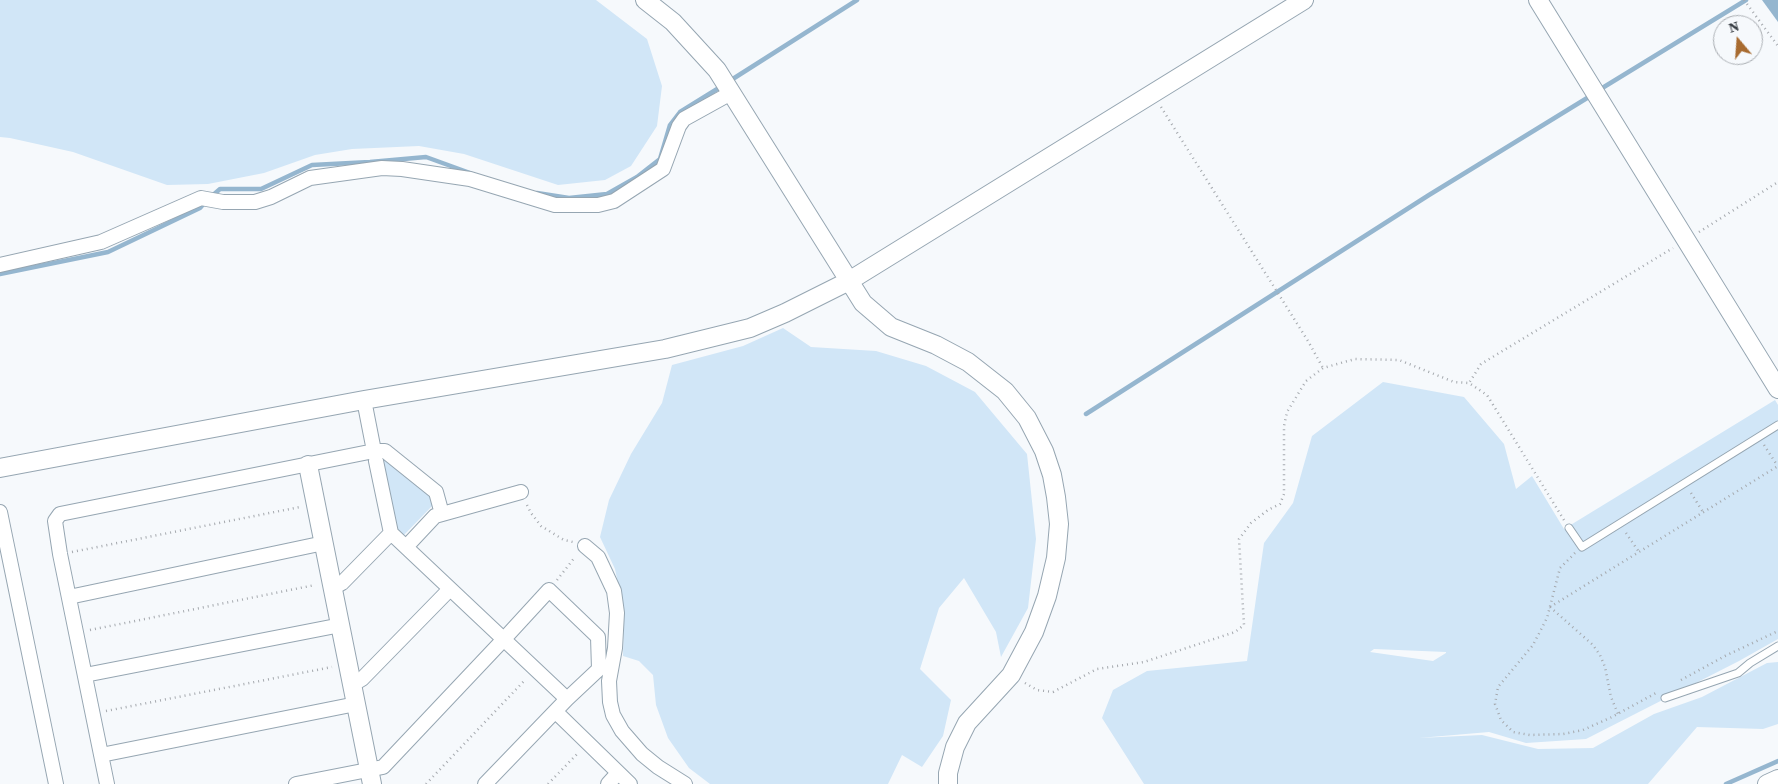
<!DOCTYPE html>
<html>
<head>
<meta charset="utf-8">
<style>
	body { margin:0 }
	#map { position:relative; width:1778px; height:784px; overflow:hidden; background:#f6f9fc; font-family:"Source Serif 4",serif }
	canvas { display:block }
	.north { position:absolute; left:1713px; top:15px; width:50px; height:50px; box-sizing:border-box; background:#f6f9fc; border:1px solid #a9adb2; border-radius:50%; rotate:342deg; font-size:14px; font-weight:700; line-height:20px; text-align:center; color:#363c42 }
	.north::after { content:''; display:block; margin:auto; width:18px; height:22px; background:#a86b30; clip-path:polygon(50% 0,100% 100%,50% 72%,0 100%) }
</style>
</head>
<body>
<div id="map">
<canvas width="1778" height="784"></canvas>
<div class="north">N</div>
</div>
<script>
const g = document.querySelector('canvas').getContext('2d');
g.lineJoin = 'round';
function fill(path, color) { g.fillStyle = color; g.fill(path, 'evenodd'); }
const poly = rows => new Path2D(rows.map(r => 'M' + r).join(''));
function strokePath(path, color, width, dash) { g.strokeStyle = color; g.lineWidth = width; g.lineCap = dash ? 'butt' : 'round'; g.setLineDash(dash || []); g.stroke(path); }
fill(poly([
	[0,0,596,0,647,39,662,86,657,126,631,166,605,180,558,185,464,154,419,146,352,149,315,155,264,173,208,184,167,185,73,152,10,138,0,137],
	[783,328,811,347,876,351,926,366,975,392,1027,454,1036,539,1028,608,1001,657,996,632,964,578,939,608,920,669,951,700,943,736,922,767,902,755,888,784,710,784,689,768,668,738,656,705,653,675,639,661,623,656,624,612,615,569,600,537,609,500,631,454,662,403,672,365,743,346],
	[1383,382,1464,397,1504,444,1516,489,1532,476,1564,529,1775,400,1778,405,1778,639,1739,661,1586,739,1526,743,1489,732,1419,738,1482,735,1538,749,1593,748,1654,714,1702,697,1767,663,1778,662,1778,724,1763,729,1697,727,1648,784,1144,784,1102,718,1113,690,1147,671,1247,661,1264,543,1293,503,1312,436],
	[1374,649,1446,652,1446,653,1433,661,1370,652],
	[386,457,431,494,433,505,404,535,397,529,382,458]
]), '#d1e6f7');
fill(poly([
	[1762,0,1778,0,1778,22]
]), '#95b6cf');
strokePath(poly([
	[728,82,857,0],
	[1599,90,1746,0],
	[537,193,569,198,607,194,637,177,660,159,670,125,680,112,722,86],
	[212,196,220,189,261,189,312,165,370,162,426,157,470,173],
	[0,274,108,252,200,208,206,201],
	[1086,414,1429,195,1592,95],
	[1726,784,1778,761]
]), '#95b6cf', 4.5);
const service = poly([
	[1569,528,1582,547,1778,425],
	[1665,698,1738,673,1750,663,1778,646]
]);
const minor = poly([
	[0,265,101,242,201,198,223,202,255,202,271,197,310,178,382,168,402,169,470,179,555,205,598,205,614,201,663,169,679,126,684,119,731,93],
	[364,400,374,451],
	[376,461,391,533],
	[0,512,56,784],
	[585,546,598,557,614,591,617,613,615,648,609,681,610,702,613,715,622,731,642,754,658,767,685,784],
	[406,547,435,516,521,492],
	[333,588,342,583,391,533,567,699],
	[69,597,324,543],
	[85,675,341,625],
	[352,685,362,679,450,589],
	[556,712,630,784],
	[101,755,356,704],
	[107,784,60,554,55,521,60,514,374,451,385,451,436,492,442,514],
	[296,784,383,767,504,639,549,590,598,637,599,669,567,699,485,784],
	[608,784,618,773]
]);
const tertiary = poly([
	[645,0,673,22,717,70,863,303,891,327,936,345,968,362,1005,391,1027,418,1044,451,1052,475,1056,497,1059,524,1056,558,1047,596,1034,632,1011,675,967,723,955,747,948,773,948,784],
	[1538,0,1778,389],
	[308,465,372,784],
	[0,468,364,400,665,349,750,328,785,313,849,281,1304,0],
	[1767,784,1778,779]
]);
strokePath(service, '#96a6b2', 9);
strokePath(minor, '#96a6b2', 16);
strokePath(tertiary, '#96a6b2', 20);
strokePath(poly([
	[1744,0,1778,46],
	[1161,107,1308,341,1323,368],
	[1699,232,1778,182],
	[1764,445,1777,465],
	[1691,493,1703,512],
	[527,505,531,513,541,526,564,540,573,542],
	[1564,520,1487,395,1469,383,1481,364,1673,248],
	[1626,533,1639,552],
	[72,552,300,507],
	[1575,553,1560,568,1547,618,1533,645,1498,687,1495,704,1501,720,1513,732,1530,735,1563,734,1583,730,1612,717,1656,693],
	[557,580,575,557],
	[1550,607,1778,466],
	[1550,607,1593,645,1600,655,1605,667,1611,697,1618,714],
	[90,630,315,585],
	[1681,680,1725,656,1778,631],
	[1025,683,1037,690,1053,692,1097,669,1144,662,1235,632,1244,625,1239,539,1251,523,1268,510,1280,504,1284,494,1284,426,1287,412,1306,381,1323,368,1355,359,1399,360,1454,382,1469,383],
	[106,711,332,667],
	[426,784,525,680],
	[548,784,579,752]
]), '#a5a9ae', 2.5, [1, 4]);
strokePath(service, '#fff', 7);
strokePath(minor, '#fff', 14);
strokePath(tertiary, '#fff', 18);
</script>
</body>
</html>
